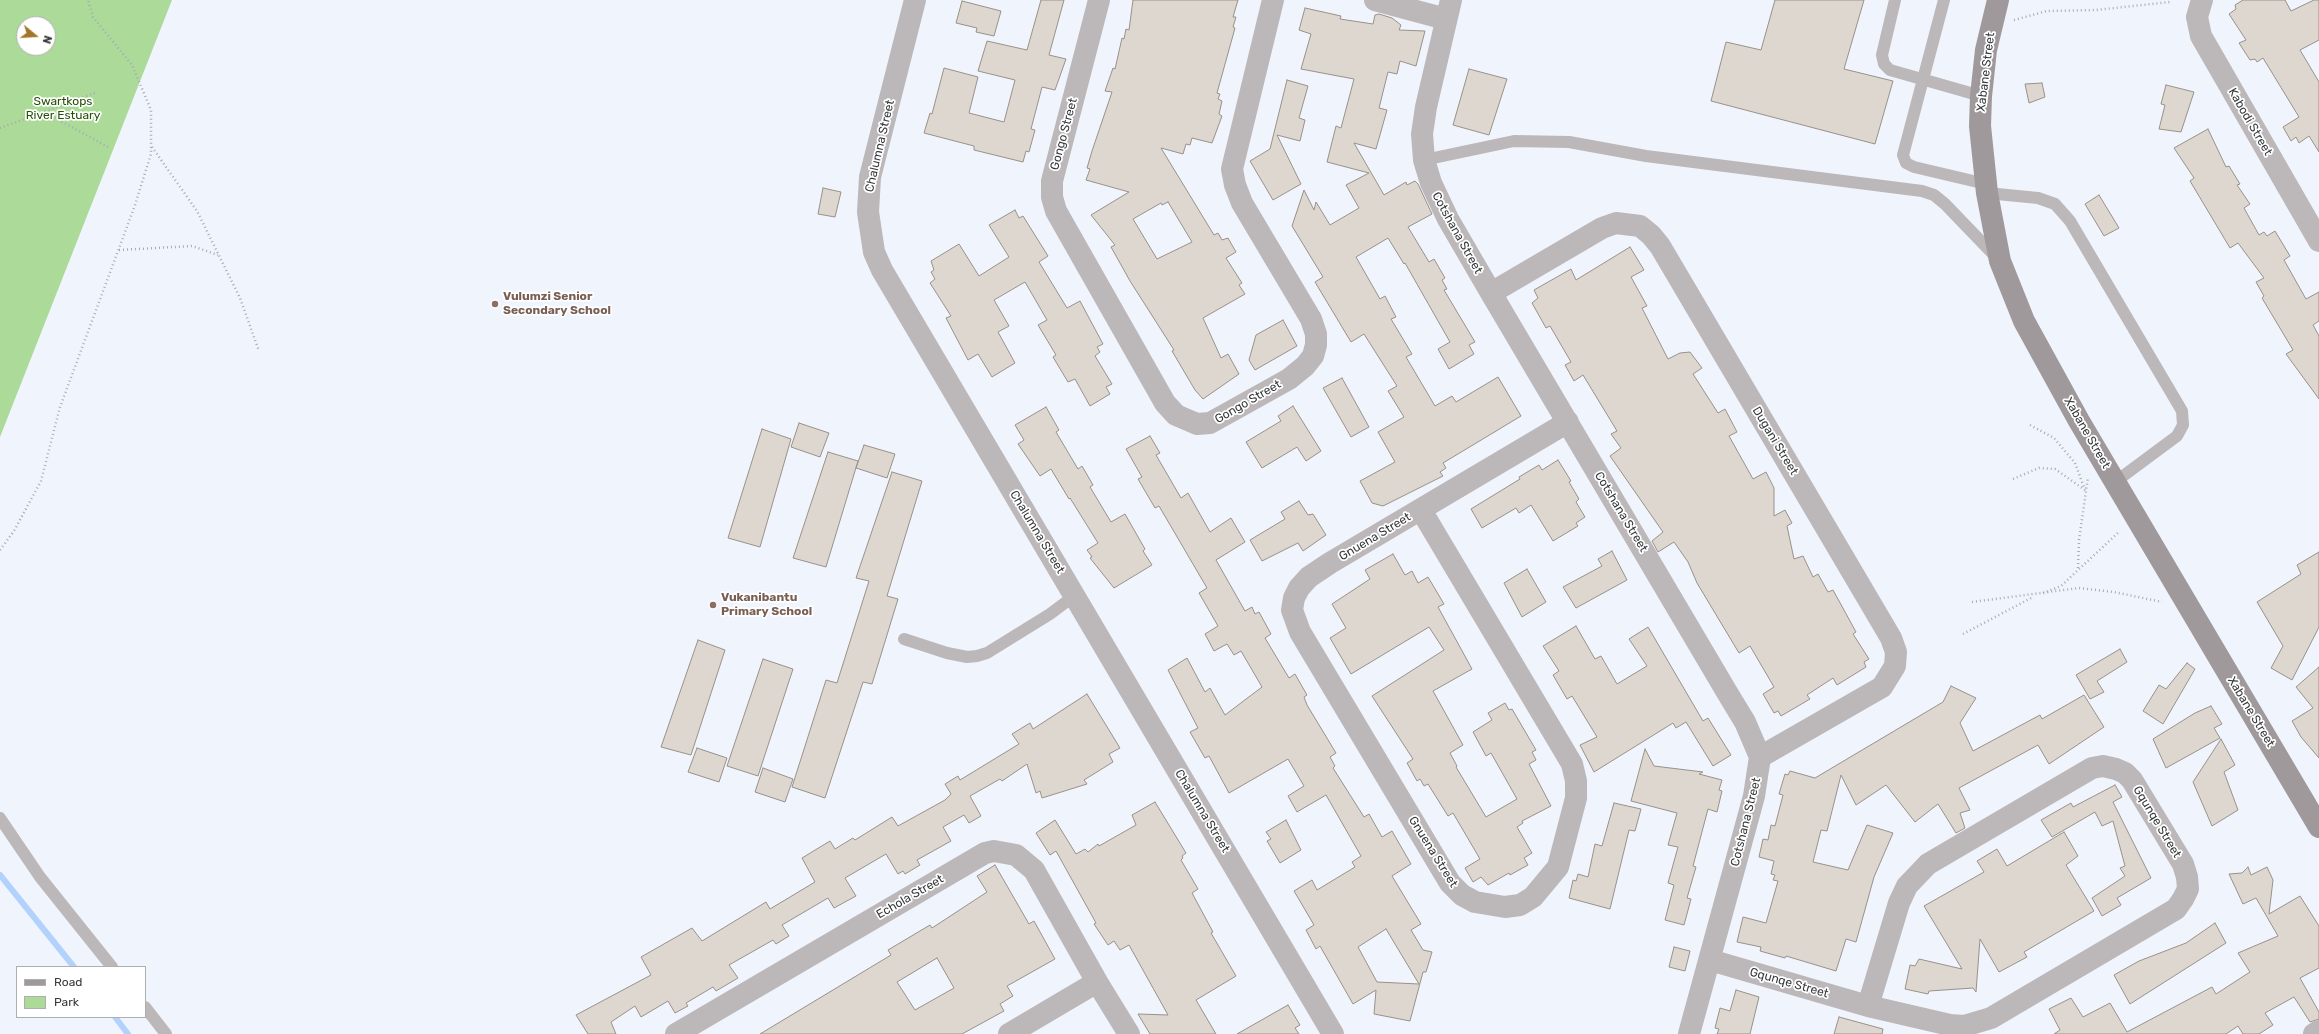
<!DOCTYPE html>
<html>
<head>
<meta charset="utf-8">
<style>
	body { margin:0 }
	#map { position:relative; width:2319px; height:1034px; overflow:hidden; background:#f0f4fd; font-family:Rubik,sans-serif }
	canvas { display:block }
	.legend { position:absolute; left:16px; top:966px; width:130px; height:52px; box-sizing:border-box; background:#fff; border:1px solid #afafb1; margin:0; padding:5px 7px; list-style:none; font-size:12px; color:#36383b }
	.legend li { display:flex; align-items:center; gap:8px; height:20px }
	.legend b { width:20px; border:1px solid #afafb1 }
	.north { position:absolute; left:16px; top:16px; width:40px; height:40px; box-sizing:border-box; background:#fff; border:1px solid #afafb1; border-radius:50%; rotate:108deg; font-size:11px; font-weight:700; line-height:16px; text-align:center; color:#36383b }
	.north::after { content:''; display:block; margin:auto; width:14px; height:18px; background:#a37528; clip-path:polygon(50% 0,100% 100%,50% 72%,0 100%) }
</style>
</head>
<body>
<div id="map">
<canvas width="2319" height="1034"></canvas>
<ul class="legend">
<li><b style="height:5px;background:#a0999b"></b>Road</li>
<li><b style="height:11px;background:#acda98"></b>Park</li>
</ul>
<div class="north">N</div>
</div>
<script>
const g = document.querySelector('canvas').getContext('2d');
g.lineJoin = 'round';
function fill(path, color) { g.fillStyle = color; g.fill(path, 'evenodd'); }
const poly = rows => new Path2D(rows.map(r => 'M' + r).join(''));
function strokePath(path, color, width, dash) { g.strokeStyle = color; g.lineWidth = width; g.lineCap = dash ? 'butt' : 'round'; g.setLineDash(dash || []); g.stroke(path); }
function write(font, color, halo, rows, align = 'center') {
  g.font = font + ' Rubik,sans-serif'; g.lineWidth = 3.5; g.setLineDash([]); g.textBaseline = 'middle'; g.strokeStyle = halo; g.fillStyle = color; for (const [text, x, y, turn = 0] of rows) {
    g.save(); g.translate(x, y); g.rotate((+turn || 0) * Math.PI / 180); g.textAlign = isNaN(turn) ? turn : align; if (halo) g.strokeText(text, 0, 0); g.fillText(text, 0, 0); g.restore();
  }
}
fill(poly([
	[0,0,172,0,0,437],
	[24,24,48,24,48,48,24,48]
]), '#acda98');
strokePath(poly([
	[0,875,74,967],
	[115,1017,128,1034]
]), '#b2d2fb', 6);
const building = poly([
	[1041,0,1064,0,1049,55,1066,59,1055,90,1042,87,1031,129,1035,130,1029,152,1026,151,1023,162,974,150,974,146,924,133,930,113,932,114,944,68,978,77,969,113,1004,122,1015,80,978,71,987,41,1027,50,1041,0],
	[1133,0,1238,0,1233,17,1236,17,1233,27,1235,28,1217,93,1220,94,1218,99,1222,101,1219,114,1222,116,1212,143,1192,138,1190,145,1186,144,1183,154,1161,148,1214,235,1218,233,1222,240,1228,238,1236,252,1226,258,1242,283,1239,285,1245,294,1203,318,1221,358,1228,354,1239,374,1203,399,1195,390,1172,351,1174,350,1130,281,1111,247,1115,245,1091,215,1129,192,1086,180,1090,169,1087,168,1092,151,1112,92,1105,91,1113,68,1115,69,1122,38,1124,39,1126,29,1129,30,1133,0],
	[1168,202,1192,242,1157,259,1133,219,1161,203,1162,205,1168,202],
	[1775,0,1864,0,1844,69,1893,81,1875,144,1711,101,1726,42,1761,50,1775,0],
	[2243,0,2285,0,2291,11,2314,0,2319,0,2319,40,2300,50,2319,82,2319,152,2309,136,2299,143,2296,137,2291,141,2283,127,2299,117,2263,58,2257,62,2255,59,2250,60,2239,43,2246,40,2229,14,2236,9,2235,5,2243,0],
	[962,1,1001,11,994,36,976,32,977,28,956,23,962,1],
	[1305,8,1341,16,1340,19,1373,24,1375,15,1379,14,1392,18,1401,25,1399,30,1425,31,1416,66,1400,61,1397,74,1388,72,1379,108,1387,110,1376,149,1354,143,1384,195,1406,182,1407,185,1415,181,1418,184,1432,214,1408,227,1429,262,1434,259,1445,278,1442,280,1447,289,1444,290,1475,342,1469,345,1474,354,1449,369,1438,349,1450,342,1405,263,1404,264,1388,238,1356,257,1380,299,1385,296,1396,317,1391,319,1412,354,1406,357,1435,406,1452,396,1456,402,1498,377,1521,416,1443,463,1446,468,1440,472,1443,476,1383,506,1372,503,1360,481,1395,462,1378,432,1404,417,1388,391,1397,386,1364,334,1351,342,1315,282,1323,277,1292,226,1304,190,1314,210,1316,202,1330,225,1359,208,1346,185,1369,173,1327,162,1336,126,1341,128,1354,79,1301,69,1311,34,1299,30,1305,8],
	[1469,69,1507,79,1489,135,1453,125,1469,69],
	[1287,80,1308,86,1299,118,1305,120,1300,141,1277,135,1301,184,1273,200,1250,161,1270,149,1287,80],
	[2042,83,2045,97,2029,103,2025,84,2042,83],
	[2166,85,2194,92,2181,132,2159,129,2165,105,2161,104,2166,85],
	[2208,129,2226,167,2229,166,2240,184,2237,185,2250,204,2244,208,2259,235,2264,232,2267,236,2275,231,2290,256,2284,260,2306,299,2319,292,2319,321,2313,325,2319,336,2319,399,2286,354,2293,350,2262,298,2264,296,2256,282,2264,278,2238,243,2230,248,2190,181,2194,178,2174,148,2208,129],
	[823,188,841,192,835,217,818,214,823,188],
	[2099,195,2119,228,2104,236,2085,204,2099,195],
	[1015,210,1019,218,1023,216,1048,256,1039,262,1067,308,1080,301,1103,344,1097,347,1100,352,1095,356,1112,384,1106,387,1110,394,1090,406,1075,379,1068,382,1053,357,1056,355,1038,325,1047,320,1025,282,994,300,1009,326,998,332,1015,363,992,377,978,354,968,360,946,318,951,316,930,283,935,279,931,272,934,270,931,261,959,244,979,276,1009,257,989,225,1015,210],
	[1630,247,1644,270,1631,277,1647,306,1642,308,1668,359,1680,353,1690,352,1702,368,1693,374,1718,413,1725,409,1737,432,1729,436,1753,479,1766,472,1774,488,1774,516,1785,510,1792,523,1787,526,1794,559,1803,556,1813,577,1818,574,1828,592,1833,590,1856,632,1853,634,1869,659,1864,662,1866,667,1837,685,1833,678,1807,695,1810,699,1781,716,1778,711,1774,713,1763,694,1774,687,1750,646,1739,653,1697,583,1688,562,1674,542,1658,552,1652,541,1663,532,1610,456,1621,448,1611,434,1617,431,1583,375,1574,381,1565,365,1571,362,1550,326,1546,328,1532,303,1538,298,1534,290,1571,269,1576,280,1630,247],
	[1283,320,1297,346,1255,370,1249,360,1256,335,1283,320],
	[1342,378,1369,427,1351,437,1323,388,1342,378],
	[1293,406,1321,451,1306,461,1297,447,1262,468,1246,442,1281,421,1278,416,1293,406],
	[1046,407,1059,430,1056,432,1078,469,1082,466,1093,485,1090,487,1111,522,1125,514,1145,549,1143,551,1152,565,1114,588,1090,558,1092,557,1087,550,1098,543,1070,498,1069,499,1051,469,1040,476,1018,444,1024,440,1015,425,1046,407],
	[799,423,829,433,820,457,791,447,799,423],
	[762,429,791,439,760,547,728,538,762,429],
	[1150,436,1160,453,1156,455,1181,498,1188,493,1210,532,1231,518,1245,542,1216,560,1245,611,1252,607,1255,614,1259,612,1271,634,1265,638,1289,678,1295,674,1307,695,1304,697,1307,705,1336,753,1330,757,1335,766,1333,768,1364,817,1369,814,1382,837,1392,831,1411,864,1392,876,1421,924,1411,930,1423,950,1432,952,1426,972,1423,972,1410,1021,1374,1014,1376,990,1353,1004,1320,946,1316,949,1306,930,1314,925,1294,891,1312,880,1317,890,1355,867,1352,862,1361,856,1326,795,1297,812,1288,796,1304,786,1288,759,1229,793,1209,756,1205,758,1190,732,1198,728,1168,670,1187,658,1205,692,1210,688,1225,715,1262,687,1241,651,1234,655,1227,644,1214,651,1205,634,1218,626,1199,593,1207,588,1159,506,1155,508,1138,479,1142,477,1126,449,1150,436],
	[1386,929,1419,984,1377,982,1358,947,1386,929],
	[864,445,895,454,887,478,856,468,864,445],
	[828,452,858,461,826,567,793,558,828,452],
	[1558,460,1571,481,1569,482,1579,499,1576,502,1585,517,1576,523,1578,526,1553,541,1531,505,1519,513,1516,508,1482,528,1471,509,1520,479,1519,477,1539,465,1542,470,1558,460],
	[892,472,922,481,887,596,898,599,872,684,863,682,825,798,792,787,826,680,837,683,869,581,856,578,892,472],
	[1299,501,1308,515,1313,514,1326,535,1303,551,1298,543,1262,561,1250,540,1285,519,1281,512,1299,501],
	[1612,551,1627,580,1576,608,1563,587,1602,566,1598,559,1612,551],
	[2319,552,2319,627,2292,680,2271,668,2283,646,2257,602,2301,574,2297,565,2319,552],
	[1393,554,1405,575,1412,571,1418,583,1428,577,1444,604,1438,607,1472,669,1433,691,1463,745,1450,753,1457,766,1456,767,1486,817,1517,799,1491,753,1486,756,1473,732,1492,720,1488,713,1505,703,1509,710,1512,709,1536,750,1532,752,1536,760,1529,764,1551,806,1522,821,1523,823,1517,827,1532,853,1524,858,1528,865,1510,875,1509,873,1488,885,1481,877,1473,882,1465,868,1480,859,1453,813,1448,816,1428,784,1424,786,1420,779,1417,781,1407,763,1413,759,1372,696,1444,650,1429,627,1351,674,1330,638,1346,628,1332,604,1370,579,1365,570,1393,554],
	[1527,569,1546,602,1522,617,1504,583,1527,569],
	[1576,626,1595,659,1601,656,1617,684,1647,666,1629,639,1648,627,1703,721,1708,718,1731,755,1713,766,1686,722,1676,728,1673,723,1594,772,1580,745,1597,737,1572,696,1567,699,1553,675,1559,671,1543,646,1576,626],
	[698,640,725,650,691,755,661,747,698,640],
	[2120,649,2127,662,2097,681,2104,692,2090,699,2076,675,2120,649],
	[763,659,793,669,758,776,727,766,763,659],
	[2187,663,2195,669,2163,724,2143,711,2159,685,2166,689,2187,663],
	[2319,667,2319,758,2301,737,2292,721,2313,708,2296,687,2319,667],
	[1951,686,1976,698,1960,723,1973,751,2040,715,2042,719,2084,695,2104,727,2049,764,2038,745,1959,788,1970,810,1960,813,1965,828,1956,833,1938,804,1915,822,1886,785,1856,805,1841,775,1827,831,1821,830,1813,862,1848,870,1867,825,1893,833,1874,877,1856,942,1846,939,1836,971,1786,956,1785,958,1760,951,1761,947,1737,942,1743,917,1766,923,1778,881,1773,880,1775,875,1771,874,1774,861,1759,857,1763,839,1768,840,1771,825,1775,826,1783,795,1779,794,1785,774,1788,775,1790,771,1815,778,1943,702,1951,686],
	[1087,694,1120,748,1109,754,1113,762,1084,780,1087,784,1042,798,1040,791,1036,793,1027,764,1002,781,1000,779,970,796,981,816,969,823,964,815,943,827,951,841,917,860,920,865,905,874,903,871,898,874,886,854,845,878,856,896,834,908,828,898,782,925,789,936,776,944,773,940,729,965,738,978,716,991,713,987,686,1003,688,1006,675,1013,668,1001,641,1017,635,1006,611,1022,616,1034,588,1034,576,1015,651,975,641,957,692,928,702,941,766,902,770,909,815,882,802,858,830,841,835,849,853,838,855,840,892,817,898,826,945,800,951,794,945,784,958,776,960,780,1019,744,1012,734,1030,723,1033,729,1087,694],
	[2211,706,2222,724,2214,728,2220,738,2166,768,2153,739,2195,713,2211,706],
	[2221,739,2235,765,2224,772,2238,810,2212,826,2193,782,2221,739],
	[697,748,727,758,719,782,688,772,697,748],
	[1645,749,1654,766,1703,772,1699,774,1722,780,1719,790,1722,791,1717,812,1708,809,1693,866,1696,867,1687,898,1691,899,1684,925,1665,920,1674,885,1668,883,1678,847,1668,845,1677,813,1631,801,1645,749],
	[763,768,793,779,785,802,755,792,763,768],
	[2115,785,2122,797,2113,802,2151,878,2117,898,2121,905,2102,916,2092,898,2125,876,2120,868,2125,866,2113,821,2102,826,2095,812,2052,837,2041,820,2071,803,2073,807,2115,785],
	[1155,802,1186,853,1182,856,1183,858,1181,860,1198,889,1192,893,1213,932,1211,933,1236,976,1196,1000,1216,1034,1150,1034,1138,1014,1168,1015,1129,945,1120,950,1114,941,1108,945,1094,924,1096,923,1056,851,1050,855,1036,833,1055,820,1076,854,1085,849,1088,852,1098,844,1099,846,1136,825,1132,815,1155,802],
	[1614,803,1641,809,1635,831,1629,830,1610,909,1569,898,1573,880,1576,881,1578,874,1588,877,1595,844,1602,846,1614,803],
	[1286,820,1301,850,1280,863,1267,841,1271,839,1266,832,1286,820],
	[2064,832,2078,856,2066,865,2094,911,2024,952,2027,957,1999,972,1980,939,1976,992,1973,988,1929,991,1928,994,1905,989,1910,965,1915,966,1919,959,1962,969,1924,906,1984,872,1977,861,1997,849,2007,866,2064,832],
	[995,865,1029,924,1034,921,1055,959,1007,986,1013,996,1000,1004,1004,1011,962,1034,760,1034,891,955,888,950,930,925,932,928,987,892,977,876,995,865],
	[937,958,954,988,915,1010,897,982,937,958],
	[2248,867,2251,875,2267,867,2273,880,2269,914,2300,896,2319,926,2319,968,2300,978,2319,1012,2319,1019,2310,1022,2294,997,2265,1013,2273,1025,2259,1034,2243,1034,2238,1026,2226,1034,2054,1034,2060,1030,2049,1009,2071,998,2083,1017,2110,1003,2127,1032,2212,987,2216,994,2250,972,2238,953,2278,936,2256,898,2243,904,2229,874,2242,873,2248,867],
	[2215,923,2226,943,2130,1004,2114,975,2139,961,2186,943,2215,923],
	[1674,947,1690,951,1685,971,1669,967,1674,947],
	[1736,990,1759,997,1750,1034,1717,1034,1719,1029,1715,1028,1720,1008,1730,1011,1736,990],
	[1288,1005,1300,1025,1295,1028,1299,1034,1237,1034,1288,1005],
	[1839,1017,1883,1029,1882,1034,1834,1034,1839,1017]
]);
fill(building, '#ded7d0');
strokePath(building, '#98918a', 1);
strokePath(poly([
	[2014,20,2047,11,2096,10,2170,2],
	[44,112,108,147],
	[0,128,97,92],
	[152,147,197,211,240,298,259,351],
	[119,250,192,246,218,255],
	[2030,425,2054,438,2075,463,2085,490],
	[2013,479,2039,468,2055,469,2085,490],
	[0,550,14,531,41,481,60,407,135,205,151,154,151,110,132,65,93,17,88,0],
	[2078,568,2079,540,2088,477],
	[2043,593,2061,586,2120,531],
	[1972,602,2079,588,2114,592,2162,602],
	[1963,634,2033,597]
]), '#a7aab1', 2.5, [1, 3]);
strokePath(poly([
	[1895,0,1882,55,1884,64,1890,70,1981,96],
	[1944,0,1903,155,1906,163,1914,167,1986,184],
	[1424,160,1514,141,1569,142,1646,156,1922,191,1934,195,1945,204,1996,257],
	[1987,193,2038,198,2055,204,2070,221,2182,411,2183,425,2177,436,2115,482],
	[904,639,947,653,967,657,977,656,987,653,1050,614,1074,596],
	[0,818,40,877,112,967],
	[145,1007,166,1034]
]), '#bcb7b8', 12);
strokePath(poly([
	[915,0,870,177,868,212,874,252,882,270,1333,1034],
	[1099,0,1052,181,1052,197,1056,211,1165,403,1176,415,1197,424,1210,423,1289,379,1305,366,1313,356,1316,345,1316,334,1311,319,1242,203,1235,185,1232,169,1273,0],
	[1375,0,1446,19],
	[1451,0,1426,107,1422,134,1424,160,1431,183,1448,219,1491,293,1728,694,1745,722,1760,757,1754,796,1689,1034],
	[2202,0,2197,17,2201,36,2319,241],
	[1491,293,1602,228,1616,223,1640,226,1651,235,1660,246,1891,638,1896,652,1895,666,1882,687,1760,757],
	[1421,510,1572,764,1576,781,1576,798,1558,867,1533,897,1520,905,1505,907,1475,902,1462,895,1450,883,1300,632,1292,610,1294,598,1299,588,1309,577,1330,563,1568,422],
	[1710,960,1868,1006,1950,1025,1964,1026,1991,1018,2176,909,2183,899,2188,889,2187,877,2183,864,2132,780,2125,773,2116,769,2103,766,2092,768,1928,864,1907,886,1899,903,1868,1006],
	[676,1034,985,853,994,851,1016,855,1034,870,1097,982,1129,1034],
	[1009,1034,1097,982],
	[2314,1034,2319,1031]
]), '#bcb7b8', 22);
strokePath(poly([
	[1998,0,1986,50,1981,96,1980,126,1987,193,2000,261,2024,321,2079,421,2319,827]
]), '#a0999b', 22);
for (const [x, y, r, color] of [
	[495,304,4,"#8d6e63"],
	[713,605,4,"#8d6e63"]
]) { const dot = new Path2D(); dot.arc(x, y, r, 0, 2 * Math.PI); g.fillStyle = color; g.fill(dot); strokePath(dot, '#fff', 1.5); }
write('12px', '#36383b', '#fff', [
	["Xabane Street",1986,72,-83],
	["Kabodi Street",2250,122,60],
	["Gongo Street",1064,134,-75],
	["Chalumna Street",880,146,-77],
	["Cotshana Street",1457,233,61],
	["Gongo Street",1248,402,-30],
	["Xabane Street",2087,433,60],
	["Dugani Street",1775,441,59],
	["Cotshana Street",1621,512,59],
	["Chalumna Street",1037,532,59],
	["Gnuena Street",1375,537,-31],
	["Xabane Street",2251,712,59],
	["Chalumna Street",1202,811,59],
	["Cotshana Street",1746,822,-76],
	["Gqunqe Street",2157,822,59],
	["Gnuena Street",1433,852,58],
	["Echola Street",910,897,-30],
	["Gqunqe Street",1789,983,16]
]);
write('12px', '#245104', '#fff', [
	["Swartkops",63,102],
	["River Estuary",63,116]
]);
write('bold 12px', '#785e54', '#fff', [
	["Vulumzi Senior",503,297],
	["Secondary School",503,311],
	["Vukanibantu",721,598],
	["Primary School",721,612]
], 'left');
</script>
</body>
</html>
